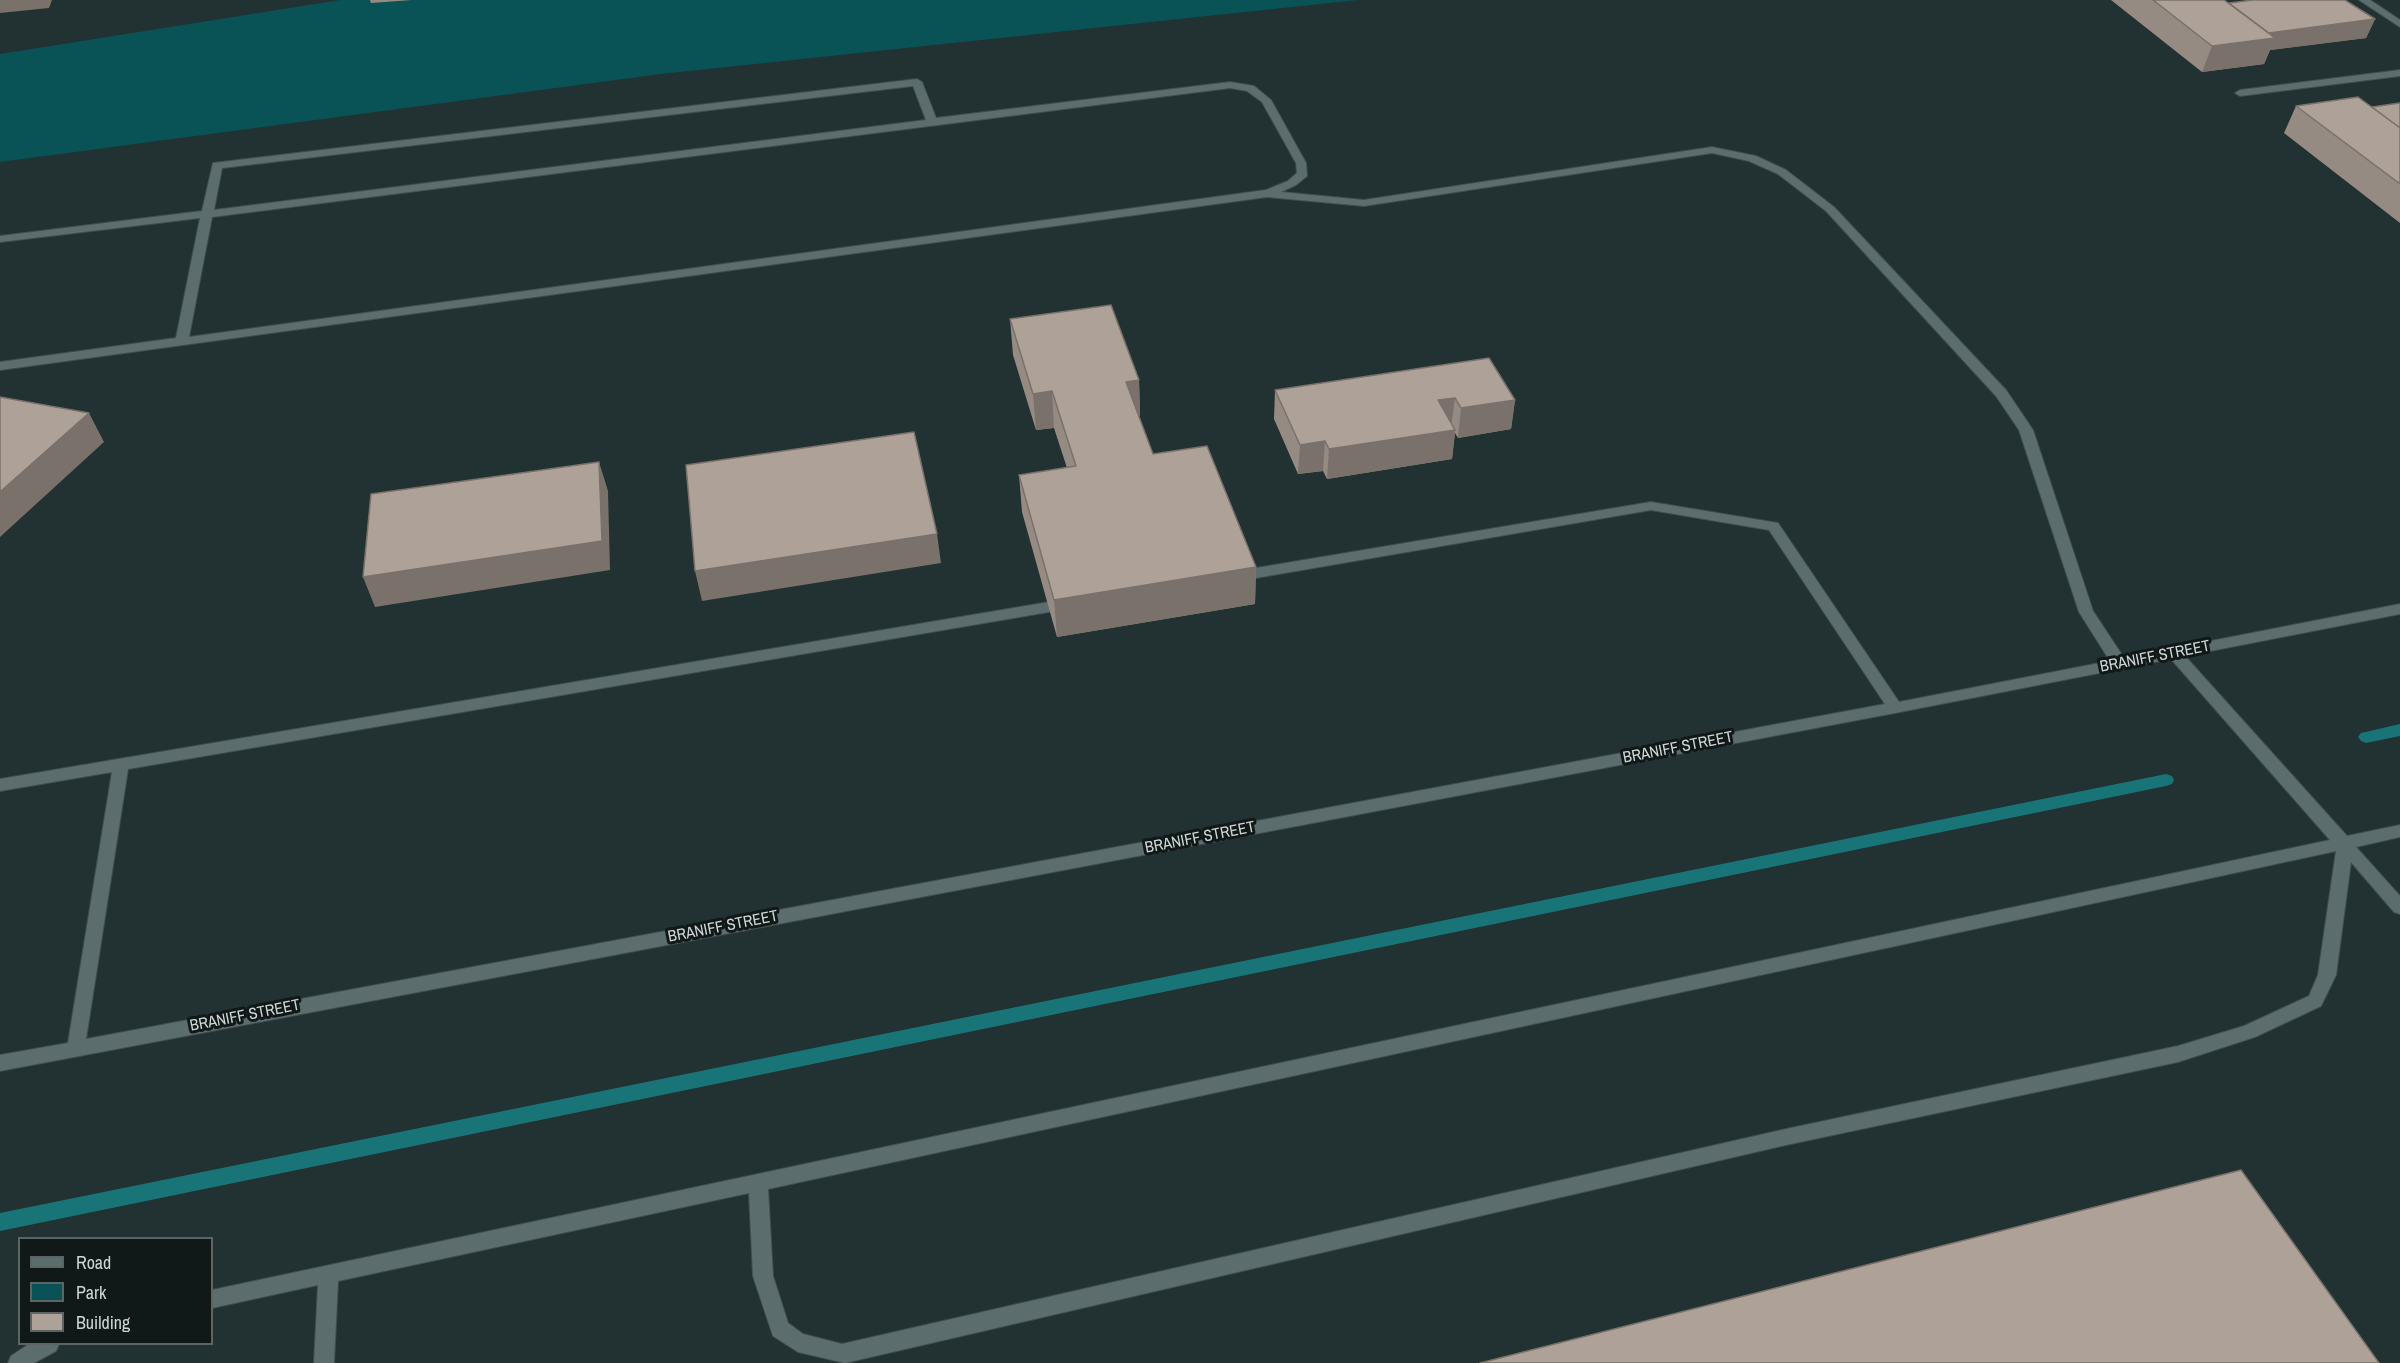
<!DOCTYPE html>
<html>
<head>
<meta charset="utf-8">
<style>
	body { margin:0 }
	#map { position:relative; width:2400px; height:1363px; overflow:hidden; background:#223132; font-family:"Archivo Narrow",sans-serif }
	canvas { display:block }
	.legend { position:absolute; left:18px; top:1237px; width:195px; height:108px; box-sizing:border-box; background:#111818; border:2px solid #5c6464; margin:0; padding:8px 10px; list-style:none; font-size:18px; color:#cdd6d6 }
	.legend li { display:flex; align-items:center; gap:12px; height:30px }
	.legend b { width:30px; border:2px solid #5c6464 }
</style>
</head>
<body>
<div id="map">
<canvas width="2400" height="1363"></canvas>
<ul class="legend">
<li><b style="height:8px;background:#5c6d6e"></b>Road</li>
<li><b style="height:16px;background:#095356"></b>Park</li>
<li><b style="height:16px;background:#aea298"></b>Building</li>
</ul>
</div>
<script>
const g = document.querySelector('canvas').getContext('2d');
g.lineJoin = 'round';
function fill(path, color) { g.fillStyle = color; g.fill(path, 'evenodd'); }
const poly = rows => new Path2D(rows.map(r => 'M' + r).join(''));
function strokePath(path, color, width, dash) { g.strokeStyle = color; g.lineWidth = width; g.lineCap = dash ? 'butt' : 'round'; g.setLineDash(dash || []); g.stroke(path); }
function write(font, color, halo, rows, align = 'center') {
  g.font = font + ' "Archivo Narrow",sans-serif'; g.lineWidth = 6; g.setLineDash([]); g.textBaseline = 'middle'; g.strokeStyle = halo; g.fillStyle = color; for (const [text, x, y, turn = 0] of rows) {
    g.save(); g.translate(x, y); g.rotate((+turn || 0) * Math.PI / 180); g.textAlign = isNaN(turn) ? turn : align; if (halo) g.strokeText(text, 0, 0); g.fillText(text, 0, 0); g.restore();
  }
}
fill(poly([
	[340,0,1358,0,661,74,0,162,0,54]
]), '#095356');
fill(poly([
	[2400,724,2400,736,2366,743,2361,741,2358,737,2361,733,2400,724],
	[2166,774,2172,776,2174,780,2172,784,2166,786,0,1231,0,1213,2166,774]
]), '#197478');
const minor = poly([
	[2359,0,2370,0,2400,20,2400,27,2359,0],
	[2400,70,2400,76,2240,96,2235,93,2240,90,2400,70],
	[917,79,922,82,936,118,1230,82,1254,86,1271,100,1306,163,1307,176,1296,185,1281,192,1364,200,1712,147,1756,156,1786,170,1834,207,2006,390,2033,430,2093,611,2124,658,2400,604,2400,614,2185,656,2347,836,2400,825,2400,837,2356,847,2400,896,2400,914,2394,912,2351,862,2336,975,2321,1006,2255,1037,2178,1062,1786,1145,845,1363,798,1352,773,1336,753,1276,749,1193,338,1281,334,1363,314,1363,318,1285,212,1308,212,1290,2330,840,2171,659,1895,713,0,1071,0,1055,68,1043,112,772,0,791,0,779,1049,602,1056,607,1049,612,128,769,86,1039,1885,704,1769,530,1651,510,1244,580,1239,578,1237,575,1244,570,1651,502,1778,523,1899,702,2110,661,2079,612,2019,430,1996,396,1826,211,1778,174,1749,161,1712,153,1364,206,1267,197,0,370,0,362,176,338,200,218,0,242,0,236,202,211,213,163,917,79],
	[913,86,926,120,214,210,222,168,913,86],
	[1230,88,1247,91,1262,102,1296,163,1297,173,1288,181,1266,190,189,337,212,217,1230,88],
	[2336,851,2318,975,2309,996,2244,1026,2178,1046,1786,1129,842,1344,803,1334,788,1323,773,1276,768,1189,2336,851],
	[29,1344,59,1344,56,1351,34,1363,8,1363,11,1356,29,1344]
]);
strokePath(minor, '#414e4f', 2);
fill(minor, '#5c6d6e');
fill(poly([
	[370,0,412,0,371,3],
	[2111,0,2224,0,2229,3,2375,19,2366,38,2270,50,2264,64,2202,72],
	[2400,103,2400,223,2284,133,2296,106,2372,107],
	[1010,319,1139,380,1140,416,1138,416,1153,454,1256,567,1255,604,1057,637,1022,512,1019,475,1067,468,1054,428,1036,430,1013,355],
	[1275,390,1515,400,1511,429,1458,438,1455,433,1452,459,1327,479,1323,471,1298,474,1274,419]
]), '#968b83');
fill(poly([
	[0,0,52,0,49,8,0,13],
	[2375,19,2366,38,2270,50,2264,64,2202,72,2212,46,2267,33],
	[1139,380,1140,416,1127,418,1126,382],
	[1052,391,1054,428,1036,430,1033,394],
	[1455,398,1451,427,1438,400],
	[1515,400,1511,429,1458,438,1461,408],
	[89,413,104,442,0,537,0,492],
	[1455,430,1452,459,1327,479,1329,449],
	[1325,441,1323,471,1298,474,1300,445],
	[599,462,608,491,610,570,375,607,363,577],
	[937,534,941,563,702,601,695,571],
	[1256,567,1255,604,1057,637,1054,600]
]), '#7a716a');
const building = poly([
	[2153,0,2224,0,2275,38,2212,46,2153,0],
	[2253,0,2345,0,2375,19,2269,33,2229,3,2253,0],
	[2358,97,2400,128,2400,184,2296,106,2358,97],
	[2400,103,2400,128,2372,107,2400,103],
	[1111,305,1139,380,1126,382,1153,454,1207,446,1256,567,1054,600,1019,475,1076,466,1052,391,1033,394,1010,319,1111,305],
	[1489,358,1515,400,1461,408,1455,398,1438,400,1455,430,1329,449,1325,441,1300,445,1275,390,1489,358],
	[0,397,89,413,0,492,0,397],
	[914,432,937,534,695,571,686,465,914,432],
	[599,462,602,541,363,577,371,494,599,462],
	[2241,1170,2379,1363,1480,1363,2241,1170]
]);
fill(building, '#aea298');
strokePath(building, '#7a716a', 1.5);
write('16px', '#cdd6d6', '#111818', [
	["BRANIFF STREET",2155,657,-11],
	["BRANIFF STREET",1678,748,-11],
	["BRANIFF STREET",1200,838,-11],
	["BRANIFF STREET",723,927,-11],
	["BRANIFF STREET",245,1016,-11]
]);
</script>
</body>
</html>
